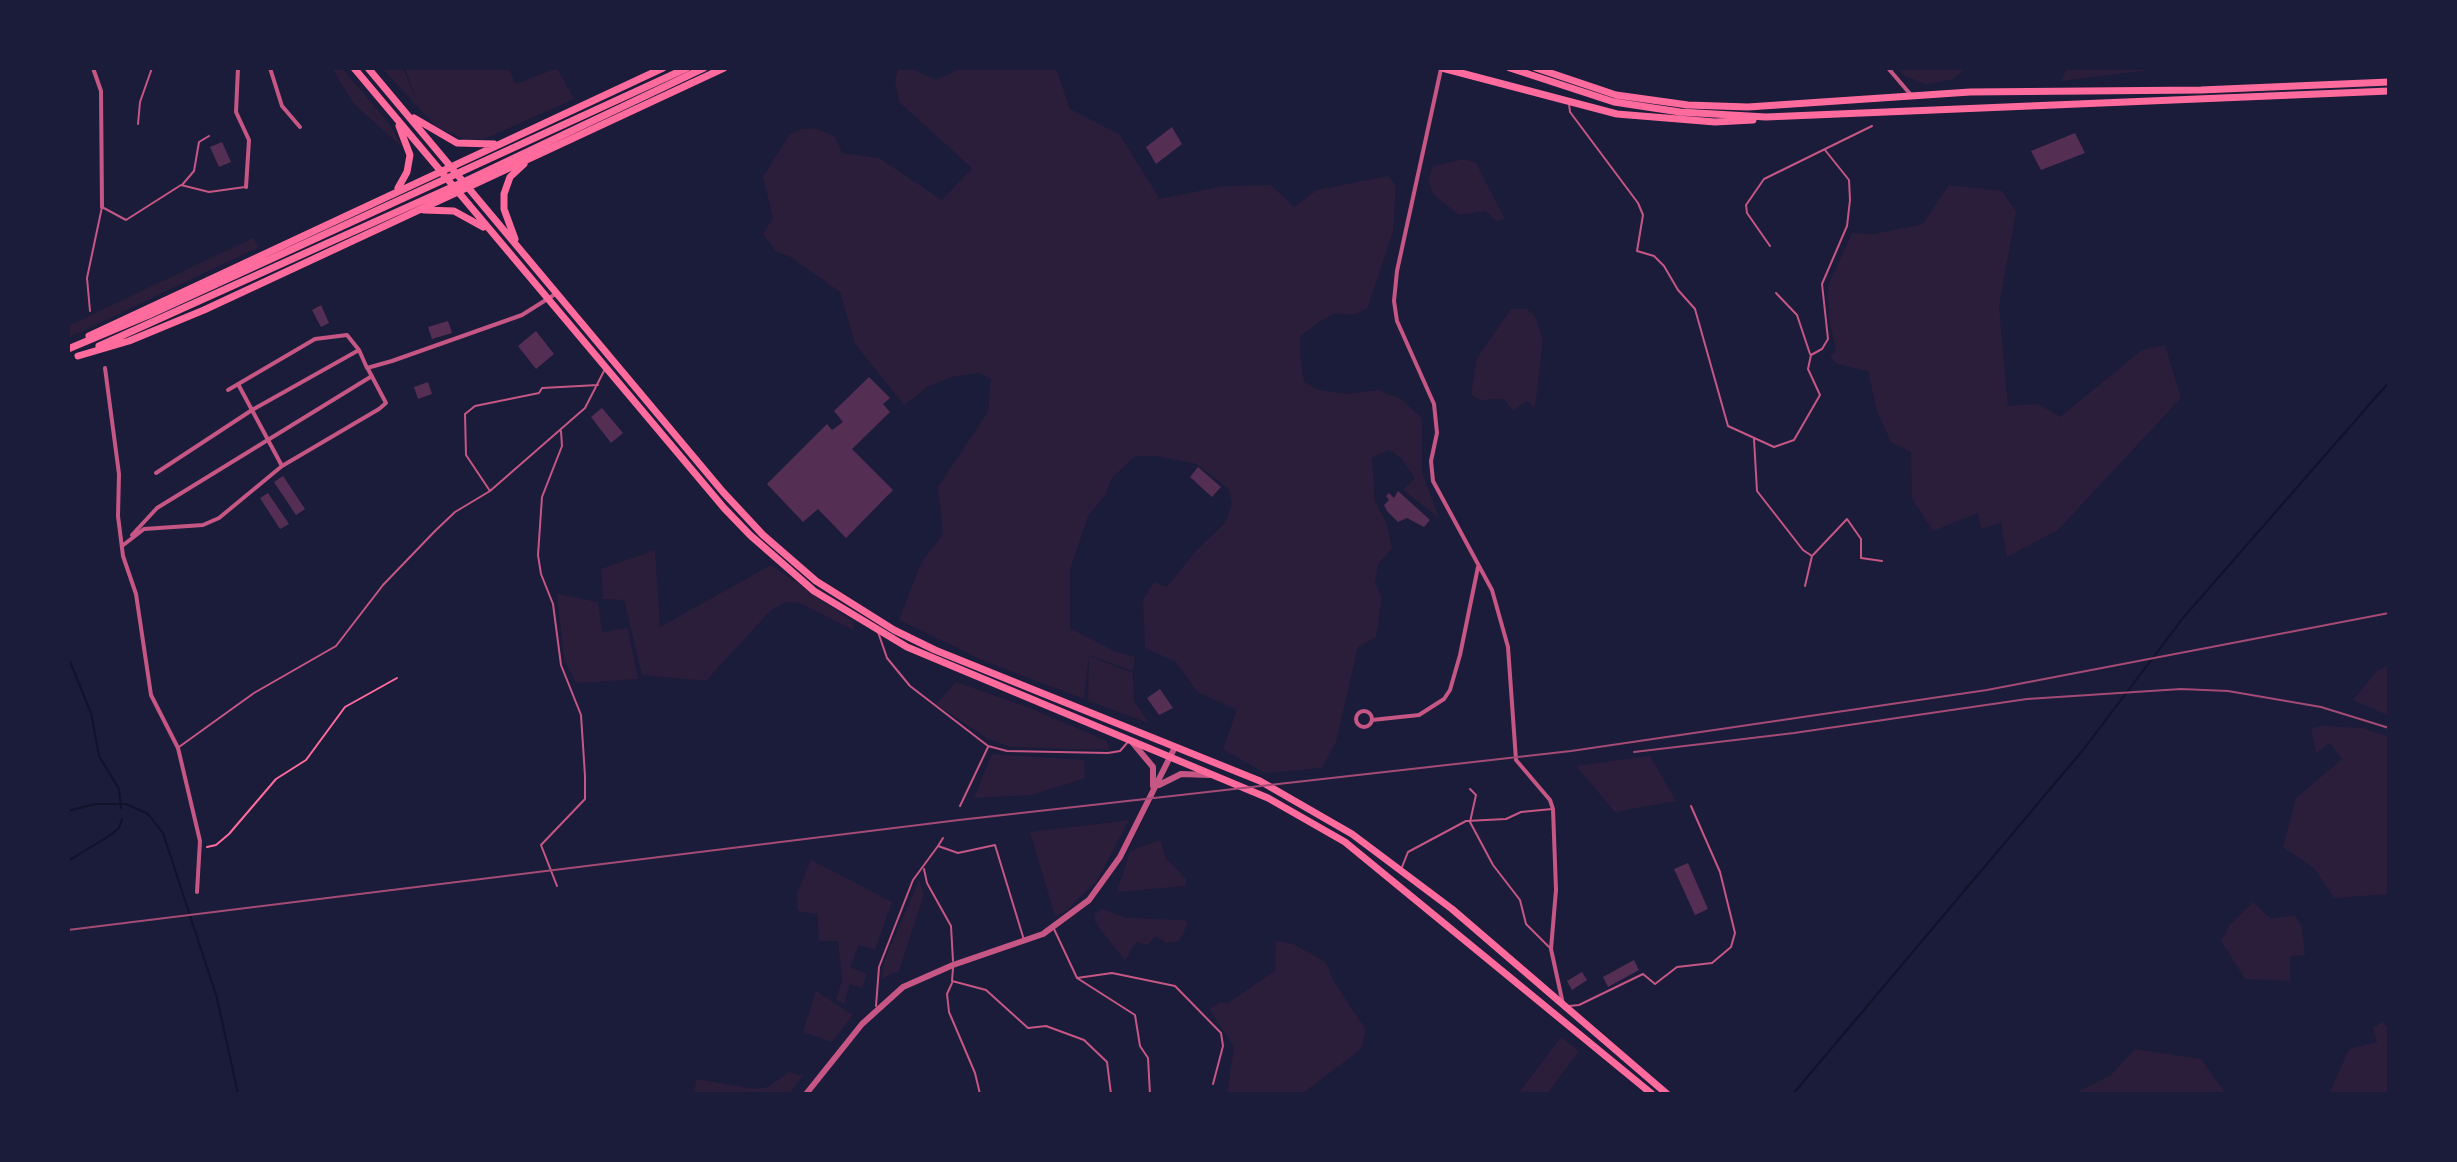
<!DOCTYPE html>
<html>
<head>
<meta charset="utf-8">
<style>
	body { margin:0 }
	#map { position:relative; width:2457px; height:1162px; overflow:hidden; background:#1b1b3a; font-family:"Exo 2",sans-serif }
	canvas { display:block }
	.frame { position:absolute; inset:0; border:70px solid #1b1b3a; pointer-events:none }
</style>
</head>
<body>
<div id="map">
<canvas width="2457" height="1162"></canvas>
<div class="frame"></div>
</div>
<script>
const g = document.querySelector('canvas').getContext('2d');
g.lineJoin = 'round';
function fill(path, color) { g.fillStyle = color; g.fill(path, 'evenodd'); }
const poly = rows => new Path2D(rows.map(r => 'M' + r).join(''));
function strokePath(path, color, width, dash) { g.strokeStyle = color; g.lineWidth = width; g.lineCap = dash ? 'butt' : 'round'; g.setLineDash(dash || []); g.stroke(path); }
fill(poly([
	[332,68,342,68,391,126,402,147,353,103],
	[382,68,403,68,418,105,405,68,508,68,516,84,557,68,574,99,484,139,465,139,436,127],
	[898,68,910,68,936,80,962,68,1056,68,1070,109,1119,134,1160,199,1223,186,1271,185,1294,207,1317,190,1388,176,1396,186,1393,232,1367,309,1352,315,1335,313,1321,321,1300,336,1300,354,1304,382,1319,390,1346,394,1378,390,1401,399,1422,418,1422,472,1439,518,1403,490,1415,478,1400,457,1389,450,1372,458,1375,501,1387,524,1392,548,1378,564,1375,583,1382,598,1376,637,1358,647,1336,742,1322,768,1264,773,1223,749,1237,710,1197,692,1176,662,1145,648,1143,600,1154,582,1167,587,1194,553,1225,523,1232,505,1229,489,1196,464,1157,456,1135,456,1112,478,1104,497,1089,514,1070,569,1070,628,1114,651,1135,657,1133,671,1089,655,1084,699,989,663,899,620,921,563,943,534,938,487,988,412,991,379,979,373,955,376,929,386,904,405,855,344,840,292,789,256,776,252,763,234,773,218,763,177,789,135,801,129,816,128,835,137,842,153,879,158,942,200,972,168,899,102,895,82],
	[1898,68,1966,68,1954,79,1926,84,1904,76],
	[2067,68,2165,68,2061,81],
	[1464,159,1476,163,1505,219,1496,221,1486,211,1459,215,1434,195,1428,180,1433,166],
	[1949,185,2002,191,2016,212,1999,306,2008,406,2038,404,2060,417,2142,350,2165,345,2181,398,2058,530,2007,557,2001,523,1981,529,1978,513,1933,531,1912,499,1911,452,1891,442,1877,411,1868,371,1837,364,1830,357,1836,350,1829,318,1828,286,1852,233,1873,234,1923,224],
	[253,238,259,247,68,338,68,326],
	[1511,309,1526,309,1534,314,1543,339,1535,409,1527,401,1513,411,1504,399,1480,400,1471,395,1477,358],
	[655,550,660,627,771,565,853,622,853,630,800,603,786,602,770,611,706,681,642,675,624,600,603,599,601,569],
	[557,594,598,602,602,632,628,628,638,679,576,683,564,659],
	[1089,656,1133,673,1134,701,1149,723,1088,701],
	[2389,665,2389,716,2353,700,2377,671],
	[956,682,1030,708,1107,741,1110,750,1011,747,988,739,936,704],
	[2325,726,2362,728,2389,737,2389,894,2334,898,2314,868,2283,847,2296,798,2342,759,2330,743,2316,753,2311,728],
	[992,754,1084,760,1085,778,1032,795,974,798],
	[1650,756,1676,801,1615,812,1576,766],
	[1129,820,1097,881,1065,912,1055,916,1030,832],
	[1160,840,1165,857,1186,879,1185,886,1117,892,1130,851],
	[811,860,892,902,875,950,859,945,850,967,867,974,862,988,850,984,844,1004,836,1000,842,980,838,941,819,941,817,914,798,911,797,893],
	[919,880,924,894,899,971,881,979,885,959],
	[2253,902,2271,919,2295,915,2302,927,2305,955,2290,956,2290,981,2245,979,2221,941,2229,926],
	[1102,909,1126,918,1185,920,1188,924,1179,941,1167,943,1155,936,1148,945,1136,942,1125,961,1095,922,1095,914],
	[1276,941,1293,944,1326,962,1333,980,1366,1030,1361,1049,1302,1094,1227,1094,1234,1047,1209,1009,1220,1002,1228,1003,1275,971],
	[816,991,853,1015,832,1042,803,1032],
	[2382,1022,2389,1028,2389,1094,2329,1094,2349,1049,2377,1042,2373,1028],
	[1561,1037,1579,1051,1547,1094,1518,1094],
	[2135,1049,2201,1059,2226,1094,2073,1094,2111,1075],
	[789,1072,803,1076,789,1094,693,1094,697,1079,754,1089,768,1087]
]), '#2a1e3b');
strokePath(poly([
	[68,657,91,713,99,756,119,789,121,808],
	[68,811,95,804,126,804,148,814,163,833,217,998,238,1094],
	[68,861,109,836,119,828,122,819],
	[1793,1094,2083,750,2183,618,2389,382]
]), '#12122b', 2);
fill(poly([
	[1172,127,1182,144,1156,164,1146,147],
	[2075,133,2085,153,2041,170,2031,151],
	[222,142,231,162,219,167,210,147],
	[321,305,329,323,321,327,312,310],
	[448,321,452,333,432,339,428,327],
	[536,331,554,354,536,369,518,346],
	[869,377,890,398,883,404,890,412,852,449,893,490,846,538,818,509,803,522,767,484,827,424,832,430,843,422,834,411],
	[428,382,432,394,418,399,414,387],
	[602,408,623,433,611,443,591,417],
	[1198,467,1221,487,1212,497,1190,477],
	[283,476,305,509,296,515,274,482],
	[1398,491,1430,520,1424,527,1407,518,1398,522,1387,511,1384,505,1389,500,1386,496,1389,493,1394,498],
	[268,493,289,524,280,529,260,498],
	[1160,689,1173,708,1159,715,1147,698],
	[1688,863,1708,909,1695,915,1674,869],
	[1634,960,1639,970,1608,987,1603,977],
	[1582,972,1587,980,1572,990,1567,981]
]), '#542f53');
strokePath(poly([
	[207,847,216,845,229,834,276,779,306,760,345,707,397,678]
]), '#ff6b9d', 2);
strokePath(poly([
	[1569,104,1570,112,1638,203,1643,215,1637,251,1654,256,1664,266,1678,290,1695,309,1728,426,1774,447,1794,440,1820,395,1808,369,1811,355,1822,349,1828,339,1822,284,1847,226,1850,200,1849,180,1825,150],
	[138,124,140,102,152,68],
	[182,185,194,171,199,142,209,136],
	[1770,246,1747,213,1746,205,1764,179,1872,126],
	[1776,293,1797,315,1810,354],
	[90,311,87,278,102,207,126,220,181,185,209,192,245,187],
	[1754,439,1757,491,1803,550,1812,556,1805,586],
	[490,491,466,455,465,414,475,406,539,393,542,388,598,385],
	[1813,555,1847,519,1861,539,1861,558,1882,561],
	[878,632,887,658,910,686,988,746,1007,751,1108,753,1120,751,1127,743],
	[179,747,254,693,336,646,383,585,435,531,455,512,490,491,585,408,605,369],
	[1470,789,1476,795,1470,822,1493,865,1520,900,1526,924,1550,948],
	[960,806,988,747],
	[943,838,938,846,958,853,995,845,1024,940],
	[1402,867,1408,852,1466,821,1506,819,1521,812,1552,809],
	[924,869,927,883,951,926,953,961],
	[557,886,541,845,585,799,585,776,581,715,561,665,553,604,541,574,538,555,542,497,562,446,561,431],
	[1054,929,1077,978,1135,1015,1140,1046,1148,1058,1150,1094],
	[953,968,952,981,986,990,1028,1028,1046,1026,1084,1040,1107,1062,1111,1094],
	[1077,978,1112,973,1175,986,1221,1033,1223,1046,1213,1084],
	[952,983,947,994,949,1012,975,1073,980,1094],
	[876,1006,879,967,913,880,938,846],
	[1569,1006,1579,1005,1643,974,1655,984,1677,967,1712,963,1731,947,1735,933,1720,872,1691,806]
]), '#c65784', 2);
strokePath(poly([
	[93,68,101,91,102,207],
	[238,68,236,112,249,140,246,187],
	[270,68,282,106,300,127],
	[1888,68,1911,95],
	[1441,69,1397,271,1394,301,1397,321,1434,404,1437,433,1431,461,1433,481,1492,590,1508,647,1516,760,1550,800,1553,809,1556,890,1551,949,1563,1004],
	[105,368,119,474,118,516,123,556,136,594,151,695,178,748,200,841,197,892],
	[238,384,282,466],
	[228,390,315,339,347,335,359,350],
	[156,473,252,410,359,350,367,368,392,361,522,315,557,293],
	[132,535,157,508,372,376],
	[122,546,144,529,203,525,219,518,282,466,379,409,386,403,368,369],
	'1356 719a8 8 0 1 1 16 0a8 8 0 1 1-16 0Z',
	[1372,720,1419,715,1444,699,1450,690,1460,655,1478,567]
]), '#c65784', 4);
strokePath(poly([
	[1132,742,1153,767,1153,786],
	[1159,785,1181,774,1209,775],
	[806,1094,862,1024,903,987,953,965,1043,934,1089,900,1120,857,1175,747]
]), '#c65784', 6);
strokePath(poly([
	[354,68,724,508,750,535,814,591,907,647,1268,798,1345,842,1652,1094],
	[368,68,723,492,763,535,816,581,894,630,935,650,1260,781,1352,834,1452,909,1667,1094],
	[1442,68,1617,114,1715,122,1753,120],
	[1510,68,1614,102,1680,112,1766,117,2389,91],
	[1536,68,1616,95,1688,105,1748,107,1970,92,2201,90,2389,82],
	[414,118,457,143,494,144],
	[398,188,407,172,410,155,399,126],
	[424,210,454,211,483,227],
	[515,239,504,209,504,194,510,177,524,164],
	[89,336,663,68],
	[99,346,470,179,704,68],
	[68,349,149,315,687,68],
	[78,356,129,341,204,310,724,68]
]), '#ff6b9d', 7);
strokePath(poly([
	[1634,752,1794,733,2027,699,2181,689,2228,691,2321,707,2389,728],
	[68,930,959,820,1571,751,1987,690,2389,613]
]), '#a44b75', 2);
</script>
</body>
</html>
